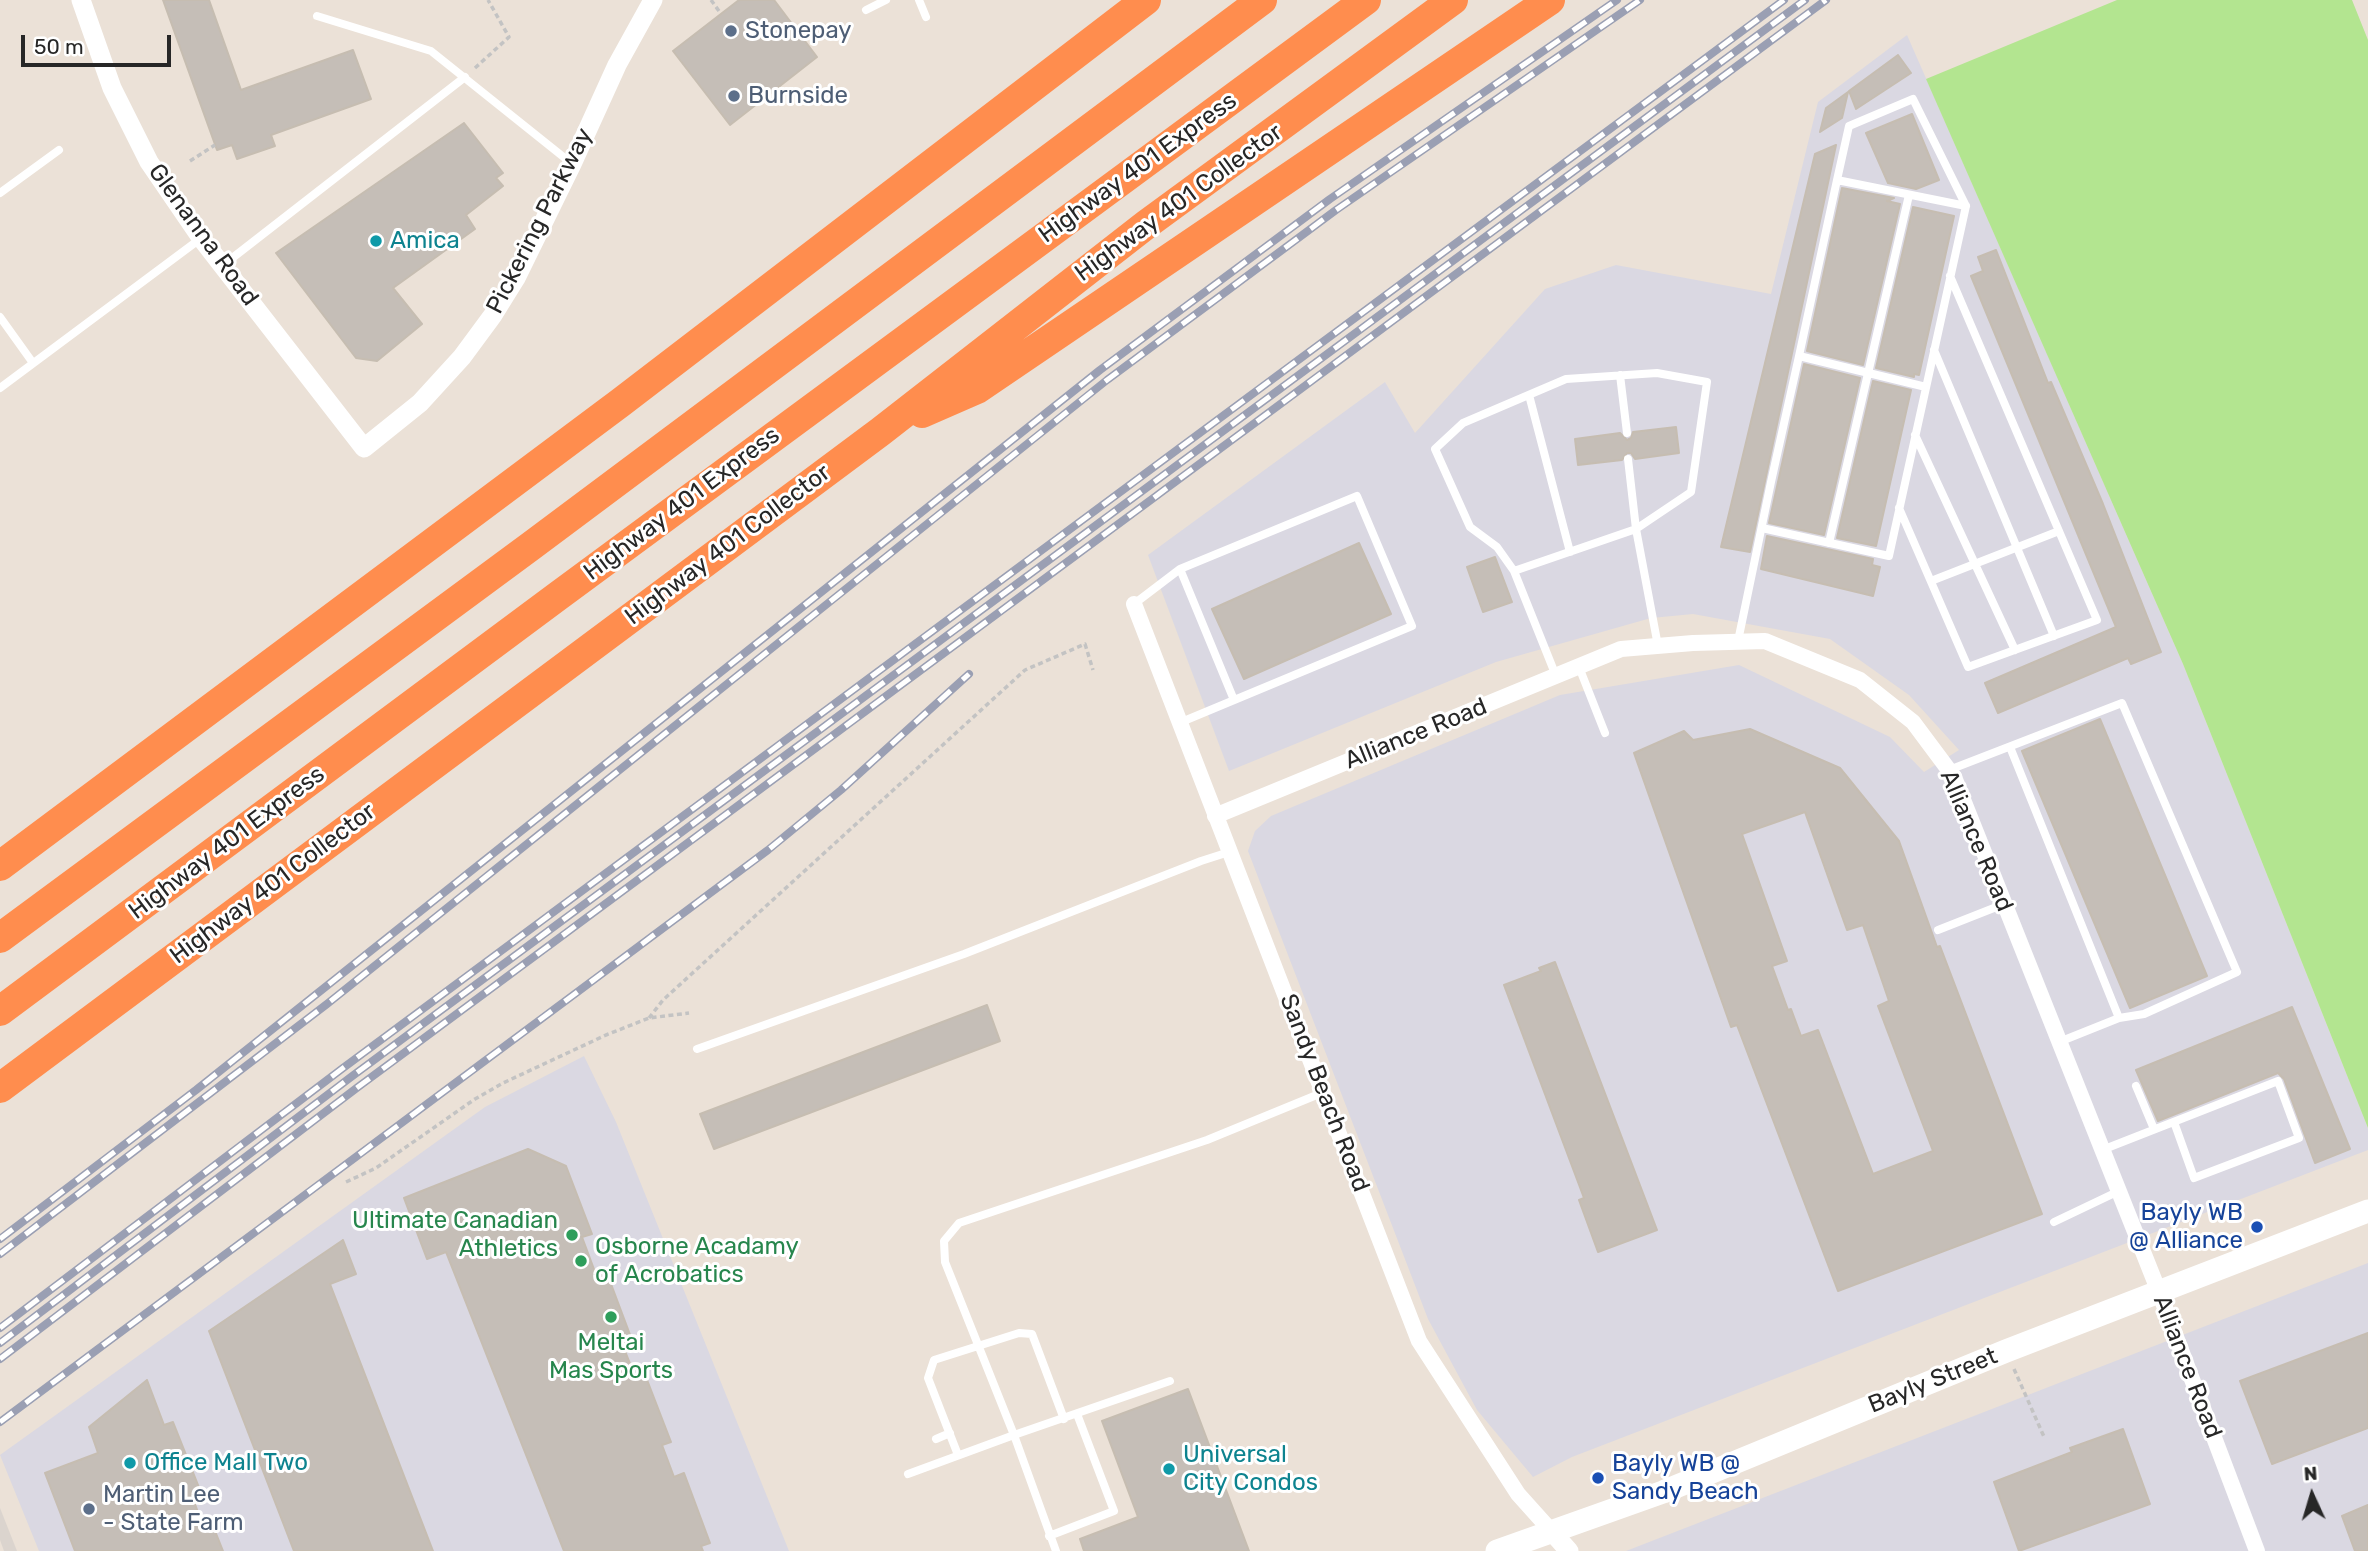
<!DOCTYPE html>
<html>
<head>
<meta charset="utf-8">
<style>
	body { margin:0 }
	#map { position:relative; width:2368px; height:1551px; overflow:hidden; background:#ebe1d7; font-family:Rubik,sans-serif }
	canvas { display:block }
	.north { position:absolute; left:2277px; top:1460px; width:70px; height:70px; -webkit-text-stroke:5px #fff; paint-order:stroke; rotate:356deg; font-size:19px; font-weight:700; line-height:28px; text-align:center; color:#272727 }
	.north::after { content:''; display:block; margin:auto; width:24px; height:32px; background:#272727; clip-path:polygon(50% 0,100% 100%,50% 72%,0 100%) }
	.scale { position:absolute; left:21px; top:35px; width:150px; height:32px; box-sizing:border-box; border:4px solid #272727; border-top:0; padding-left:9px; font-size:21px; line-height:24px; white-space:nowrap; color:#272727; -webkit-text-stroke:5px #fff; paint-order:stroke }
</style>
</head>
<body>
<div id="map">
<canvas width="2368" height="1551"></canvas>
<div class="north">N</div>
<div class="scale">50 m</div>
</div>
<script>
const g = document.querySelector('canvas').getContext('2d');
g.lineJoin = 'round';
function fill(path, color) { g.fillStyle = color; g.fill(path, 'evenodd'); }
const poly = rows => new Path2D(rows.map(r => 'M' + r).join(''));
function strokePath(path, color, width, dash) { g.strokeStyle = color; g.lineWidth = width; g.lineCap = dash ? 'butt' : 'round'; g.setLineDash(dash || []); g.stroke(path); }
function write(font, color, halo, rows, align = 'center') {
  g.font = font + ' Rubik,sans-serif'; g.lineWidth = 6; g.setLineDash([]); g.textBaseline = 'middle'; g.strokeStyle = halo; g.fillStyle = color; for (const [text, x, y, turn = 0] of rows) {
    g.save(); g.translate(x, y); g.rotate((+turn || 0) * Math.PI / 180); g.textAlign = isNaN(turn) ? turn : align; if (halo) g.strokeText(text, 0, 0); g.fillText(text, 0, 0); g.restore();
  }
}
fill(poly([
	[1907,35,2183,664,2368,1128,2368,1150,1572,1457,1533,1477,1477,1410,1428,1319,1248,851,1255,831,1271,816,1560,695,1739,665,1890,737,1924,772,1959,750,1909,695,1830,639,1693,614,1651,618,1496,662,1229,771,1148,555,1385,382,1415,433,1545,289,1616,265,1771,294,1818,102],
	[584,1056,616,1122,789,1551,39,1551,0,1455,485,1107],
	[2368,1263,2368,1551,1626,1551]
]), '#dad8e2');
fill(poly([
	[2117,0,2352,0,2368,40,2368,1128,2183,664,1926,79]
]), '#b3e590');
fill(poly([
	[0,1508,17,1551,4,1551,0,1540]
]), '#dbd4ce');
const building = poly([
	[163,0,209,0,241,90,353,50,371,99,271,135,275,146,237,159,232,145,217,150,163,0],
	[739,0,774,0,817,57,730,125,673,51,739,0],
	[1898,55,1911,73,1856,109,1849,91,1898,55],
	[1848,92,1842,118,1820,132,1826,108,1848,92],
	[1912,114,1939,180,1916,189,1888,183,1866,133,1912,114],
	[464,123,503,173,496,178,503,186,466,215,475,229,393,288,422,324,377,361,356,358,276,253,464,123],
	[1836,145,1750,552,1721,547,1815,154,1836,145],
	[1842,188,1894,198,1887,201,1900,204,1863,365,1807,351,1842,188],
	[1913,207,1954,216,1919,375,1914,374,1914,377,1876,368,1913,207],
	[1996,250,2048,383,2051,382,2103,504,2161,652,2131,664,2128,658,1998,713,1985,683,2116,627,1971,276,1983,271,1978,257,1996,250],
	[1804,364,1860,378,1824,535,1769,523,1804,364],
	[1873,381,1911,390,1876,546,1837,538,1873,381],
	[1676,427,1679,453,1635,459,1631,453,1627,453,1622,460,1578,465,1575,439,1620,433,1627,440,1631,438,1633,432,1676,427],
	[1767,536,1873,559,1872,565,1880,567,1873,596,1761,569,1767,536],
	[1359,543,1391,614,1244,679,1212,609,1359,543],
	[1495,557,1512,602,1483,612,1467,567,1495,557],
	[2100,719,2207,976,2130,1008,2022,751,2100,719],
	[1750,729,1840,768,1899,841,1937,947,1940,946,2042,1214,1838,1291,1737,1025,1731,1027,1634,753,1684,731,1693,740,1750,729],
	[1805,812,1847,930,1863,925,1889,1001,1878,1006,1933,1151,1873,1174,1818,1030,1801,1036,1791,1009,1788,1010,1772,966,1787,961,1742,834,1805,812],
	[1555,962,1657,1230,1598,1252,1579,1200,1584,1198,1504,985,1541,971,1539,968,1555,962],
	[987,1005,1000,1041,714,1149,700,1114,987,1005],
	[2292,1007,2350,1149,2315,1163,2284,1079,2278,1073,2158,1121,2136,1070,2292,1007],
	[528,1149,566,1166,592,1234,582,1237,595,1272,605,1268,632,1340,622,1344,635,1376,644,1372,671,1442,662,1445,674,1477,684,1473,710,1543,701,1546,703,1551,564,1551,446,1252,427,1259,404,1198,528,1149],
	[343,1240,356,1274,330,1284,433,1551,294,1551,209,1331,343,1240],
	[2368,1333,2368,1428,2272,1464,2240,1381,2368,1333],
	[147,1380,164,1425,173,1422,200,1490,191,1493,204,1529,213,1526,223,1551,75,1551,45,1473,98,1453,89,1427,147,1380],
	[1188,1389,1249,1551,1084,1551,1080,1539,1138,1517,1102,1421,1188,1389],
	[2123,1429,2150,1504,2019,1551,1994,1482,2072,1452,2070,1448,2123,1429],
	[2368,1505,2368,1551,2355,1551,2342,1516,2368,1505]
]);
fill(building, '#c5beb7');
strokePath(building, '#c6bdb1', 2);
strokePath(poly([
	[711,0,719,11],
	[475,68,509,37,488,0],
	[190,161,215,145],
	[649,1018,663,1000,1025,670,1085,644,1093,670],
	[346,1182,376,1168,475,1099,503,1083,606,1035,649,1018,689,1013],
	[2014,1369,2045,1439]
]), '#c3c3c3', 3.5, [5, 3.5]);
strokePath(poly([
	[919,0,926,17],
	[866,10,886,0],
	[317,16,431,51,571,163],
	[0,193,59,150],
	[222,266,465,77],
	[0,317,33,363],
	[1934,350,2054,636],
	[1799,356,1926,387],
	[1620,375,1627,433],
	[0,388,200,239],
	[1529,395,1570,552],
	[1915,435,2015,650],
	[1628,459,1636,529,1658,646],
	[1899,508,1968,667,2097,620,1950,276],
	[1762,528,1889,556,1966,206],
	[1829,543,1909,195],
	[1180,569,1234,700],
	[1514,571,1636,529,1691,492,1707,382,1657,373,1566,379,1463,423,1435,449,1470,527,1497,547,1514,571,1556,676],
	[1931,581,2059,531],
	[1134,604,1180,569,1357,496,1412,626,1179,723],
	[1738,641,1771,482,1799,356,1837,180,1849,126,1913,99,1966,206,1837,180],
	[1579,667,1605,733],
	[2010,747,2119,1018],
	[1949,770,2122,703,2237,972,2144,1014,2119,1018,2059,1042],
	[1938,930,2004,904],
	[697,1049,964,954,1201,861,1229,852],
	[2136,1086,2154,1129],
	[2102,1150,2278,1081,2299,1138,2194,1178,2174,1122],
	[2054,1222,2119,1191],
	[936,1439,950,1433],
	[958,1455,928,1378,934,1360,1019,1333,1032,1334,1064,1419],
	[908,1474,1014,1435,945,1262,944,1241,959,1223,1207,1140,1324,1092],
	[1049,1536,1114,1511,1077,1414],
	[1056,1551,1014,1435,1170,1381]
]), '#fff', 8);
strokePath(poly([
	[1134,604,1419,1341,1518,1494,1553,1533],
	[1215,816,1621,649,1693,643,1765,641,1860,680,1913,722,1954,777,2159,1292,2257,1551]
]), '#fff', 16);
strokePath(poly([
	[81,0,112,88,149,162,201,238,364,448,420,403,462,357,493,315,516,278,572,164,617,65,653,0],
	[1553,1533,1569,1551]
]), '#fff', 19);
strokePath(poly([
	[1497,1551,1663,1492,2006,1351,2368,1211]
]), '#fff', 23);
strokePath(poly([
	[922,413,977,389,1550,0],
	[0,866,620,403,1146,0],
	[0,938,531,546,1262,0],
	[0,1011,558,596,1366,0],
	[0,1088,880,432,1147,224,1453,0]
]), '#ff8d4e', 30);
const rail = poly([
	[0,1239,196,1090,1100,370,1330,199,1617,0],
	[0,1254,327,1004,1107,380,1336,210,1640,0],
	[0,1328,343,1068,1784,0],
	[0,1343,351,1077,1805,0],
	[0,1359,358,1087,1826,0],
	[0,1422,768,850,841,790,969,674]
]);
strokePath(rail, '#9a9fb3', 8);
strokePath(rail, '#fff', 5, [16]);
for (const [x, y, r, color] of [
	[731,31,7,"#5c6f8a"],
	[734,96,7,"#5c6f8a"],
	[376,241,7,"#0f9aa8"],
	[2257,1227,7,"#1a4fb4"],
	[572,1235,7,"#2e9e5b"],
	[581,1261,7,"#2e9e5b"],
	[611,1317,7,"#2e9e5b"],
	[130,1463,7,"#0f9aa8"],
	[1169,1469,7,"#0f9aa8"],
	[1598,1478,7,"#1a4fb4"],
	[89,1509,7,"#5c6f8a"]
]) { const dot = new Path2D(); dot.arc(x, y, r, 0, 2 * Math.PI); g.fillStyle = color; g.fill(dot); strokePath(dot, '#fff', 2.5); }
write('24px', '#4e5e75', '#fff', [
	["Stonepay",745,31],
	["Burnside",748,96],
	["Martin Lee",103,1495],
	["- State Farm",103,1523]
], 'left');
write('24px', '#272727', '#fff', [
	["Highway 401 Express",1138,168,-36],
	["Highway 401 Collector",1179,203,-36],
	["Pickering Parkway",540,221,-63],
	["Glenanna Road",203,235,54],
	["Highway 401 Express",682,504,-37],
	["Highway 401 Collector",728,545,-37],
	["Alliance Road",1416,734,-22],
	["Alliance Road",1976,841,67],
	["Highway 401 Express",227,843,-37],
	["Highway 401 Collector",273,884,-37],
	["Sandy Beach Road",1324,1093,69],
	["Alliance Road",2187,1367,69],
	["Bayly Street",1933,1381,-22]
]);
write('24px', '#0d838f', '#fff', [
	["Amica",390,241],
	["Universal",1183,1455],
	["City Condos",1183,1483],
	["Office Mall Two",144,1463]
], 'left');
write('24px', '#164399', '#fff', [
	["Bayly WB",2243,1213],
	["@ Alliance",2243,1241],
	["Bayly WB @",1612,1464,"left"],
	["Sandy Beach",1612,1492,"left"]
], 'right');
write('24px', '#27864d', '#fff', [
	["Ultimate Canadian",558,1221],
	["Athletics",558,1249],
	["Osborne Acadamy",595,1247,"left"],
	["of Acrobatics",595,1275,"left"],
	["Meltai",611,1343,"center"],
	["Mas Sports",611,1371,"center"]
], 'right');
</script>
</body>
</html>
